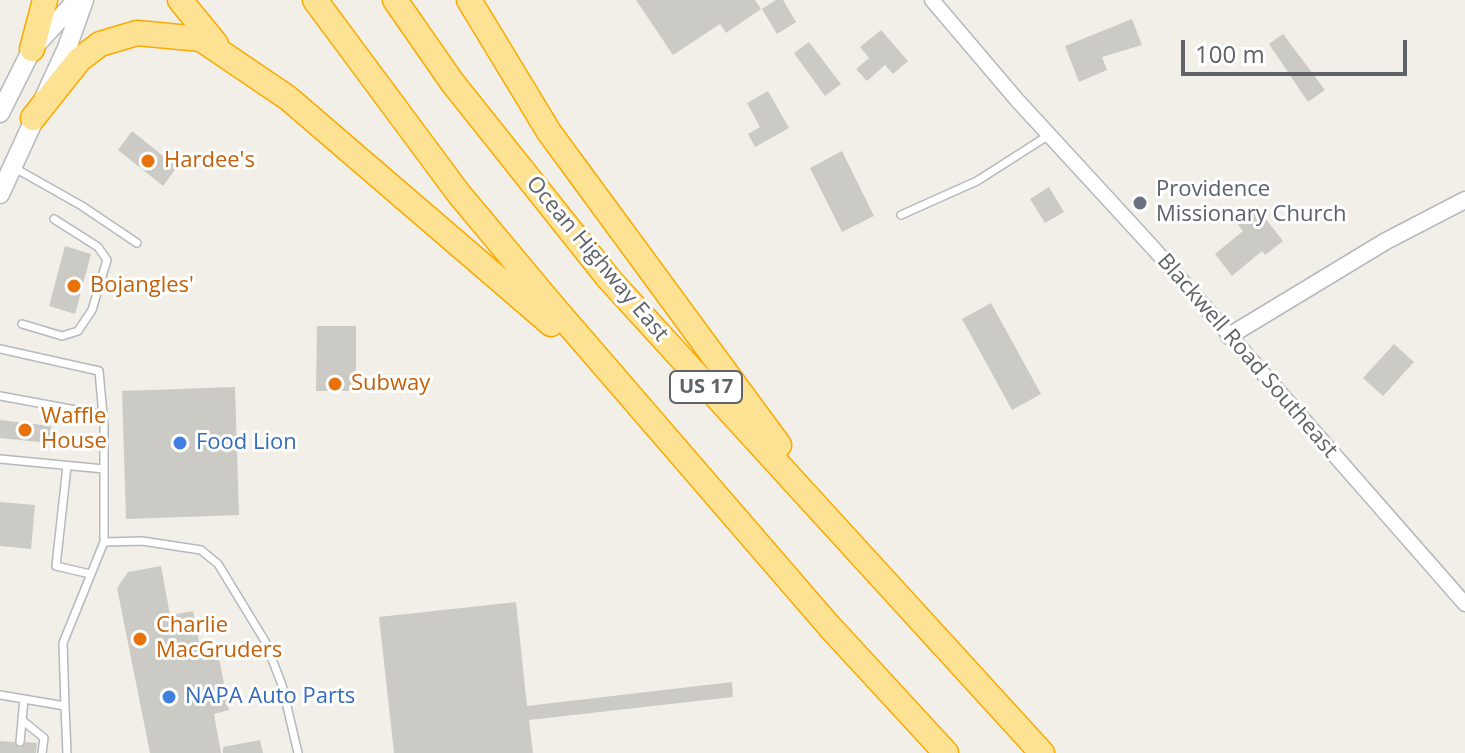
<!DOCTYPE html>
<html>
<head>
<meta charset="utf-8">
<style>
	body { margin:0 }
	#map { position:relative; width:1465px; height:753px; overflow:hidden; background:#f1efe8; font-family:"Open Sans",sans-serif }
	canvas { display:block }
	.scale { position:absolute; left:1181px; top:40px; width:226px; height:36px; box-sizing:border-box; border:4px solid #5f6368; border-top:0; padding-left:10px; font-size:24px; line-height:28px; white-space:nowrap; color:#5f6368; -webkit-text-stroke:6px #fff; paint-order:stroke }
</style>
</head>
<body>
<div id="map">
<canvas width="1465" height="753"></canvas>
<div class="scale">100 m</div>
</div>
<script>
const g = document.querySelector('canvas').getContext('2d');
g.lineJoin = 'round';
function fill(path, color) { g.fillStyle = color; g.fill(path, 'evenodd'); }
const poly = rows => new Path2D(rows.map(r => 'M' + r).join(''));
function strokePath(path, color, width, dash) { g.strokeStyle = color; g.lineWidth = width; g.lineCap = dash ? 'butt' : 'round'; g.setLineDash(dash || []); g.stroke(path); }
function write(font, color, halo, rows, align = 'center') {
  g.font = font + ' "Open Sans",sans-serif'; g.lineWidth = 6; g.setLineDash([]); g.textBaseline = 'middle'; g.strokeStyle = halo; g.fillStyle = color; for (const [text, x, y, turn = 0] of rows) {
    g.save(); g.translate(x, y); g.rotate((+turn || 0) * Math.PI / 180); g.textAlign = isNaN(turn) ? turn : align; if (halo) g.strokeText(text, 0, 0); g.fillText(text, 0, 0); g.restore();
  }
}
fill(poly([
	[636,0,755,0,761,9,726,33,720,24,673,55],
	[776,0,783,0,796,22,777,34,762,9],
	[1132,19,1142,45,1102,57,1107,70,1079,82,1065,46],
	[881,30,908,61,893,74,885,65,867,81,856,69,869,58,860,47],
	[1283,34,1325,90,1308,102,1269,44],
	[809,42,841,84,825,96,794,53],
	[768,91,789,128,755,147,748,134,760,127,747,103],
	[132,131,177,167,163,186,118,150],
	[842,151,874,216,842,232,810,168],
	[1049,187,1064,212,1045,223,1030,199],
	[1258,209,1283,241,1265,255,1262,251,1232,276,1215,254,1243,231,1238,225],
	[65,246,91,254,75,314,49,306],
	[991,303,1041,394,1012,410,962,319],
	[317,326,356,326,356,391,316,391],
	[1394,344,1414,362,1383,396,1363,378],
	[235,387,239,515,126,519,122,391],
	[0,420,51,426,49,443,0,438],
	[0,502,35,505,31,549,0,546],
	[161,566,170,615,193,611,200,646,216,642,229,710,214,714,221,753,150,753,117,588,128,572],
	[516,602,527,706,732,682,733,697,529,720,533,753,394,753,379,617],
	[260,740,263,753,223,753,223,747],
	[0,741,14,742,20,748,26,742,37,743,36,753,0,753]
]), '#cccac5');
const service = poly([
	[13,167,82,206,137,243],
	[901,215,977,181,1049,135],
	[22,324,62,336,78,331,92,310,107,260,98,247,54,219],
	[0,349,99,371,104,426,104,542,63,643,65,706],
	[0,396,103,415],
	[0,459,104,469],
	[67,466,56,566,90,574],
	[104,542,142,541,201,550,218,564,265,641,282,685,298,753],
	[0,695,65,706,67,753],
	[22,720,44,738,42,753],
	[20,742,24,699]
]);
const minor = poly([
	[932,0,1017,100,1154,249,1465,604]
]);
const tertiary = poly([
	[1229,336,1386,241,1465,200]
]);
const secondary = poly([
	[0,113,32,49,77,0],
	[0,194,67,48,84,0]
]);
const motorway = poly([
	[180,0,216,44],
	[315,0,459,194,551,304,829,626,946,753],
	[395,0,452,82,609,279,1042,753],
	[469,0,549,132,779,445],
	[32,49,45,0],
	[33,118,79,60,100,44,137,33,201,39,288,98,551,324]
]);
strokePath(service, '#b5b8bc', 10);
strokePath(minor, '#b5b8bc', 17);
strokePath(tertiary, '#b5b8bc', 19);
strokePath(secondary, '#b6babf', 21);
strokePath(motorway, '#f9ab00', 27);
strokePath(service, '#fff', 7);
strokePath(minor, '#fff', 14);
strokePath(tertiary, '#fff', 16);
strokePath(secondary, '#fff', 18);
strokePath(motorway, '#fde293', 24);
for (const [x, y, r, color] of [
	[148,161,8,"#e8710a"],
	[1140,203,8,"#6b7280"],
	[74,286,8,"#e8710a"],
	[335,384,8,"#e8710a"],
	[25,430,8,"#e8710a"],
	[180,443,8,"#3f7fe0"],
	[140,639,8,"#e8710a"],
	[169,697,8,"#3f7fe0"]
]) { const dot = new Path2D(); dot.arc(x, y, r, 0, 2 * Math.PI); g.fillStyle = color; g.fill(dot); strokePath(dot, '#fff', 3); }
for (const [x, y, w] of [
	[706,387,72]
]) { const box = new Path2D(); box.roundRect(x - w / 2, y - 16, w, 32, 6); g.fillStyle = '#fff'; g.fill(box); strokePath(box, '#5f6368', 2); }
write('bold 20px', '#5f6368', null, [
	["US 17",706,387]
]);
write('22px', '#c56008', '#fff', [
	["Hardee's",164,161],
	["Bojangles'",90,286],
	["Subway",351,384],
	["Waffle",41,417],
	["House",41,442],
	["Charlie",156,626],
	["MacGruders",156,651]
], 'left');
write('22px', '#5b616d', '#fff', [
	["Providence",1156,190],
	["Missionary Church",1156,215]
], 'left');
write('22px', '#5f6368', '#fff', [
	["Ocean Highway East",597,259,50],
	["Blackwell Road Southeast",1247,356,49]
]);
write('22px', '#366cbe', '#fff', [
	["Food Lion",196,443],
	["NAPA Auto Parts",185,697]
], 'left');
</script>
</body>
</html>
